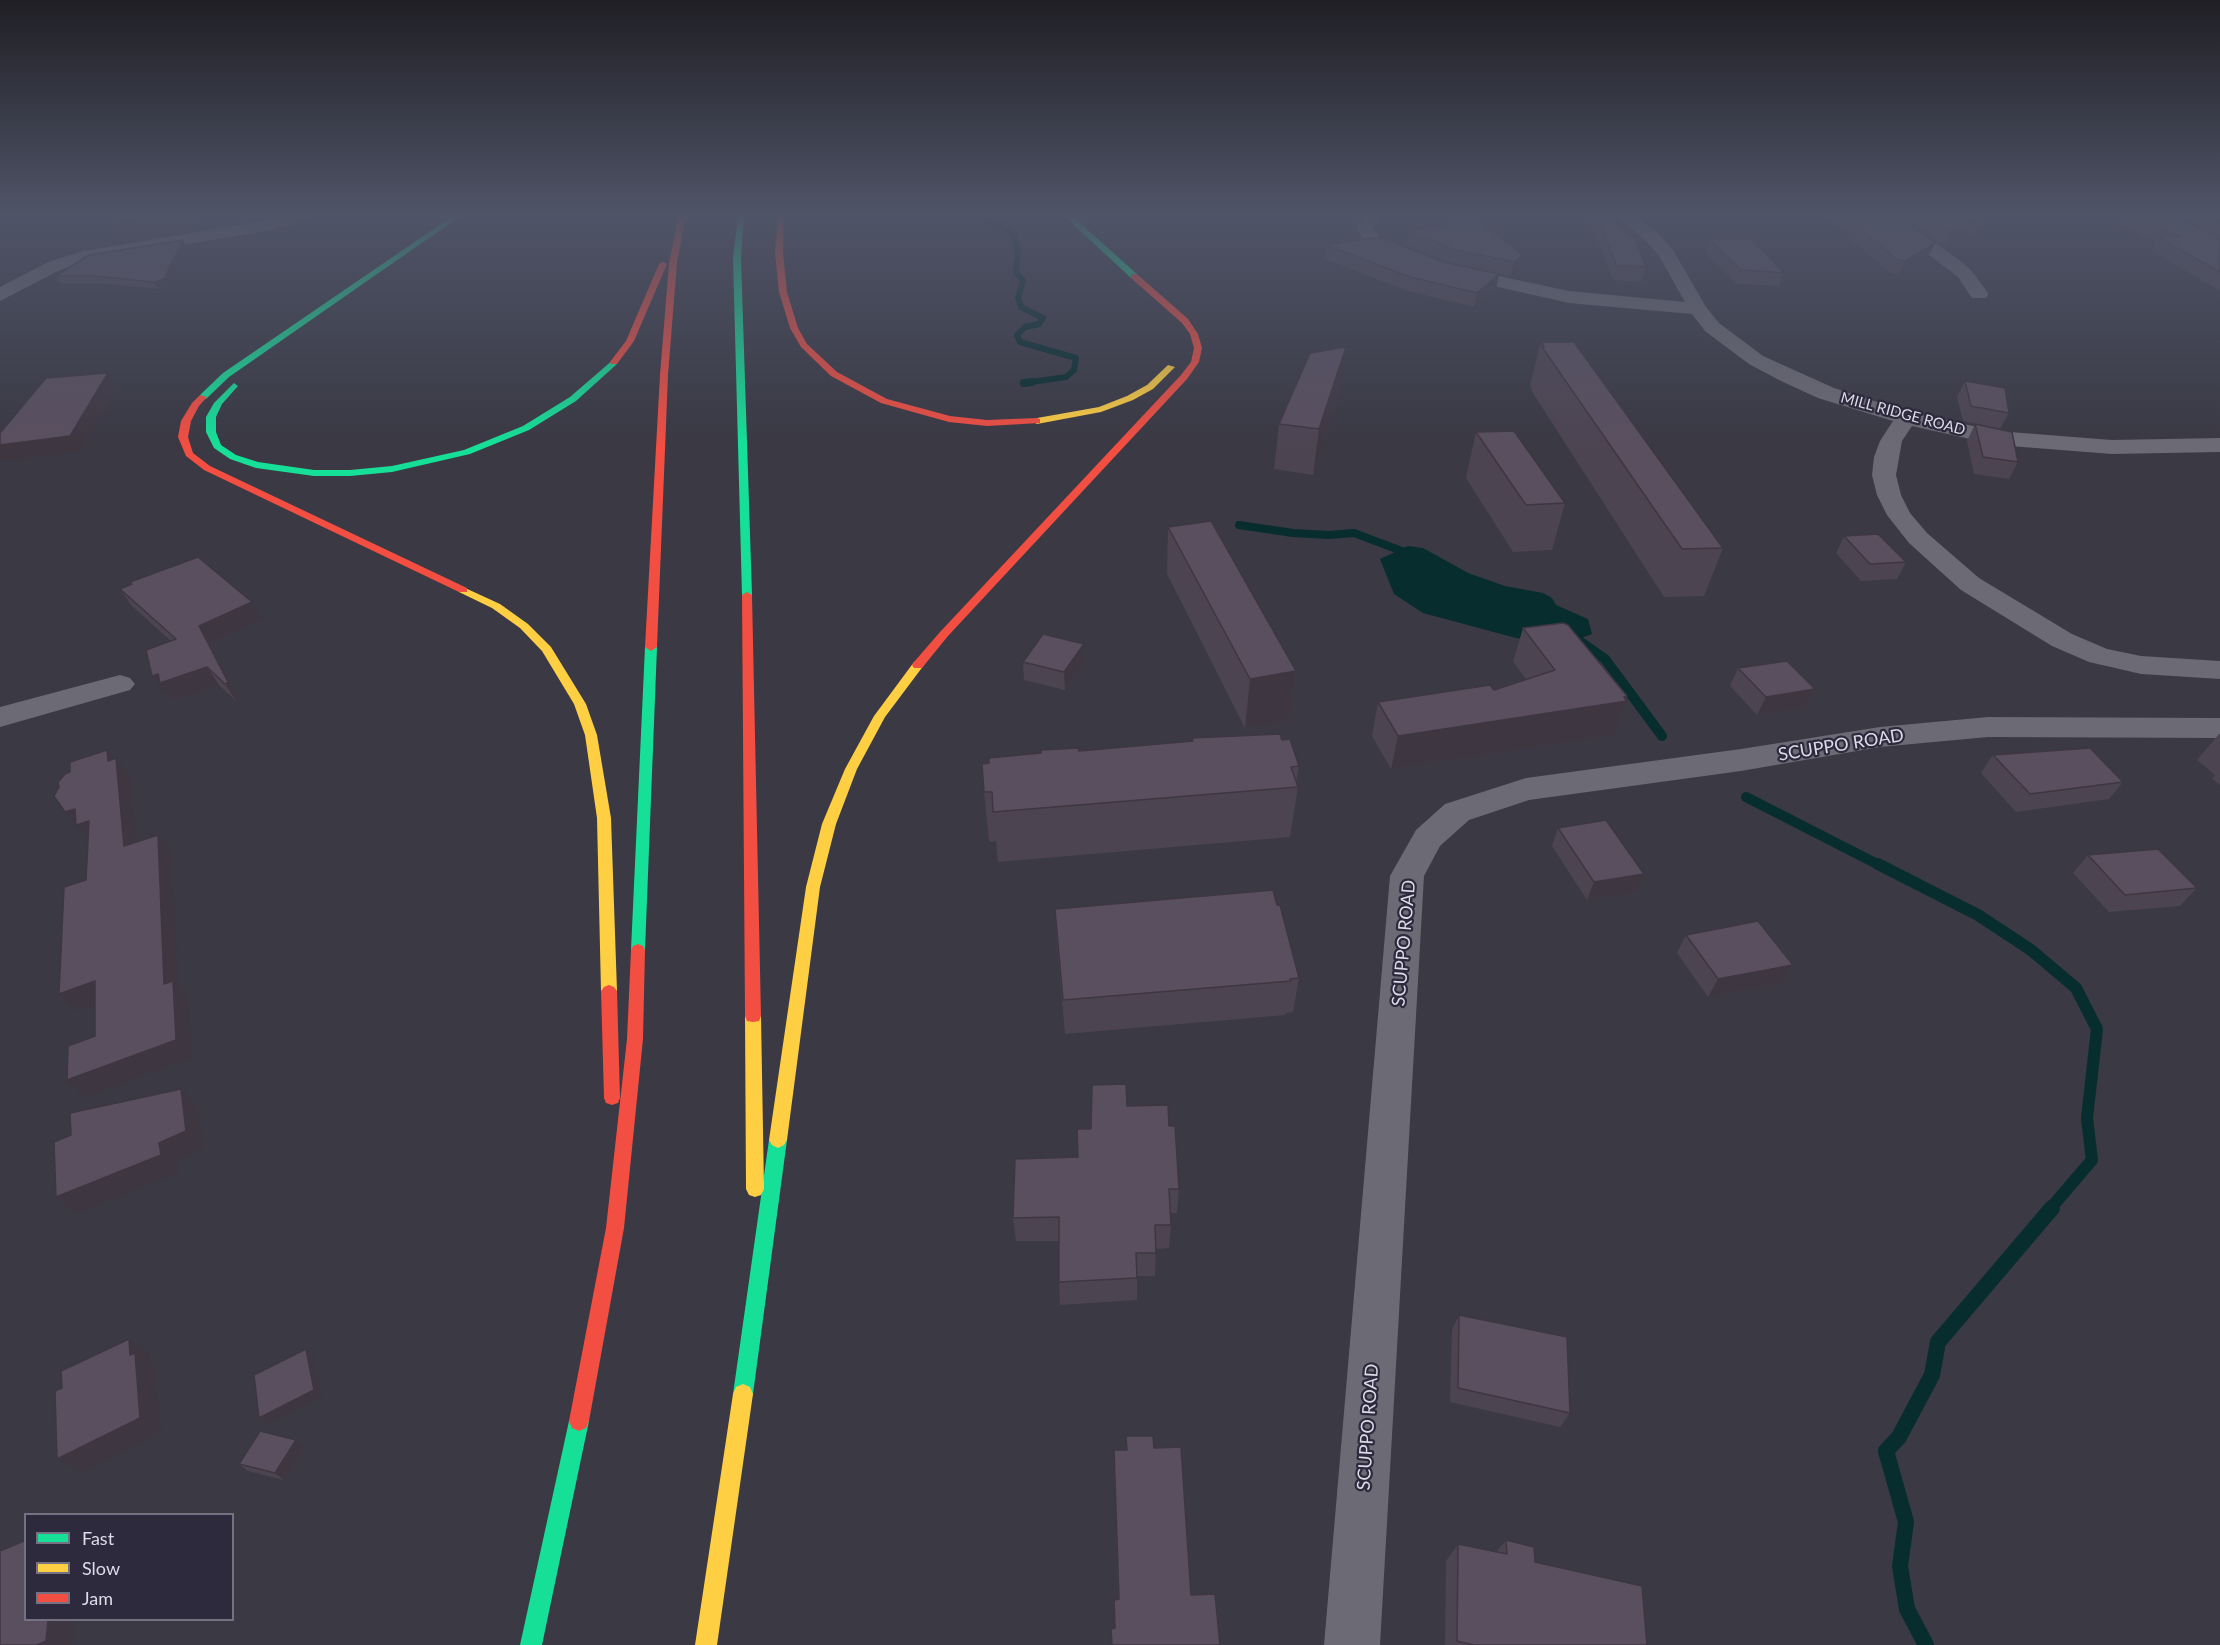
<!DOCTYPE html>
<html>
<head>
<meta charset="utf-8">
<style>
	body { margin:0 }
	#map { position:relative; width:2220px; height:1645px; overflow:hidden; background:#3a3944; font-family:Lato,sans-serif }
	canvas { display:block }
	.legend { position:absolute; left:24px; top:1513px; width:210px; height:108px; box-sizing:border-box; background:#2d2a3e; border:2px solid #737182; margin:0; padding:8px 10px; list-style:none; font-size:18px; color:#dcdbe8 }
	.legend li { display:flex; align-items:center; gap:12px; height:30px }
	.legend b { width:30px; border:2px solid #737182 }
</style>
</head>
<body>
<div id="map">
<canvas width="2220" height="1645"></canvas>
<ul class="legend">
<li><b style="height:8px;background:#16e098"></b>Fast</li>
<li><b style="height:8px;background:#ffcf43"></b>Slow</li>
<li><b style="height:8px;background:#f24e42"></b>Jam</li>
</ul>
</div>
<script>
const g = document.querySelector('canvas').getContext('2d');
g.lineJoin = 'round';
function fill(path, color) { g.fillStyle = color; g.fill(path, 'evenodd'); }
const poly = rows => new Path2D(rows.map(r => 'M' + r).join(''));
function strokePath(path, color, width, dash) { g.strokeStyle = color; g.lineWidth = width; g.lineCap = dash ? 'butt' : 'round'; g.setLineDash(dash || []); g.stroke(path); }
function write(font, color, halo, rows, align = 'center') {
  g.font = font + ' Lato,sans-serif'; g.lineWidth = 4.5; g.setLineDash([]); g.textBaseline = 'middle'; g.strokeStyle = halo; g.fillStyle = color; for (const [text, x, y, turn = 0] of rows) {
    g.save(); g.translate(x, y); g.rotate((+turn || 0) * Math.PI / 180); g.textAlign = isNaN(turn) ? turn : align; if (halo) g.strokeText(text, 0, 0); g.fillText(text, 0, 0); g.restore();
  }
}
fill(poly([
	[1408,546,1423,548,1468,573,1505,586,1543,593,1552,598,1556,605,1588,619,1592,634,1578,639,1549,641,1516,638,1423,613,1394,594,1380,559]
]), '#072d2f');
strokePath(poly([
	[977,215,1012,232,1018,250,1016,272,1023,281,1018,297,1021,307,1043,318,1039,324,1025,327,1017,335,1020,342,1076,358,1074,370,1066,377,1024,383]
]), '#072d2f', 6);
strokePath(poly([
	[1024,383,1032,382],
	[1239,525,1293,533,1329,535,1354,533,1415,556]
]), '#072d2f', 8);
strokePath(poly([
	[1568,633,1605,659,1662,736],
	[1746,797,1881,866]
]), '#072d2f', 10);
strokePath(poly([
	[1878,864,1978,915,2031,950,2076,988,2097,1029,2087,1118,2092,1160,2050,1209]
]), '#072d2f', 12);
strokePath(poly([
	[1926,1645,1907,1609,1900,1566,1906,1522,1886,1451,1899,1437,1932,1375,1938,1342,2052,1208]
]), '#072d2f', 16);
fill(poly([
	[282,215,308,215,306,219,271,230,93,260,60,270,0,301,0,287,48,262,84,251,268,220,282,215],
	[1365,215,1381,217,1373,228,1379,236,1452,266,1569,291,1685,302,1659,256,1645,240,1616,215,1635,215,1657,232,1673,250,1706,307,1719,323,1763,356,1834,388,1911,413,1997,431,2112,440,2220,438,2220,452,2112,454,1997,445,1912,426,1902,441,1896,475,1901,495,1910,513,1927,533,1979,578,2072,634,2107,649,2141,656,2220,661,2220,679,2141,674,2089,662,2052,646,1961,590,1909,543,1887,515,1877,495,1872,475,1874,457,1880,441,1893,421,1818,398,1781,381,1749,364,1705,331,1692,314,1569,303,1441,274,1367,244,1356,228,1365,215],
	[1877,215,1897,215,1959,260,1970,269,1986,290,1988,294,1986,298,1972,298,1958,277,1877,215],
	[120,675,130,678,135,684,130,690,0,727,0,707,120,675],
	[1988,717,2220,718,2220,738,1988,737,1880,747,1741,771,1529,800,1469,820,1440,846,1424,876,1380,1645,1324,1645,1390,876,1416,830,1445,804,1526,778,1741,749,1880,727,1988,717]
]), '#6c6a74');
fill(poly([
	[454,215,462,215,229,377,206,399,200,399,200,395,223,373,454,215],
	[738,215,744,215,741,258,752,595,747,598,742,595,733,258,738,215],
	[1063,215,1071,215,1137,274,1137,278,1131,278,1063,215],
	[614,359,617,360,617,364,576,401,529,430,470,454,392,472,350,476,314,476,256,468,230,459,214,448,206,432,206,417,214,403,234,383,238,386,222,404,216,417,216,432,221,445,236,455,258,462,314,470,350,470,392,466,464,450,523,426,570,397,614,359],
	[651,643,657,647,645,950,643,954,638,956,633,954,631,950,645,647,651,643],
	[778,1132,784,1135,787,1140,753,1394,750,1401,743,1404,736,1401,733,1394,769,1140,772,1135,778,1132],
	[579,1411,586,1414,589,1421,542,1645,520,1645,569,1421,572,1414,579,1411]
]), '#16e098');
fill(poly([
	[1168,365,1175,367,1153,389,1133,400,1101,412,1037,424,1032,421,1037,418,1099,407,1127,396,1147,385,1168,365],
	[463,587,500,604,528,624,551,647,586,704,597,735,611,818,617,991,614,995,609,997,604,995,601,991,597,818,585,735,574,704,542,651,520,628,492,608,459,592,458,590,463,587],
	[918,661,924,665,885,717,857,769,836,824,820,887,787,1140,784,1145,778,1148,772,1145,769,1140,806,887,822,824,845,769,874,716,914,662,918,661],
	[753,1010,759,1011,761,1016,764,1189,761,1195,755,1197,749,1195,746,1189,745,1016,747,1011,753,1010],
	[743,1384,750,1387,753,1394,717,1645,695,1645,733,1394,736,1387,743,1384]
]), '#ffcf43');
fill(poly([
	[679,215,686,215,677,263,668,375,657,647,651,651,645,647,660,375,669,263,679,215],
	[778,215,784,215,783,253,787,292,798,328,807,344,837,372,887,399,950,416,987,420,1037,418,1040,419,1040,423,987,426,949,422,881,403,831,376,801,347,790,328,779,292,775,253,778,215],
	[663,262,667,264,634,341,617,364,611,364,610,362,626,341,659,264,663,262],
	[1131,274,1137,274,1188,319,1198,334,1202,348,1199,362,1187,379,948,636,922,668,914,668,912,665,914,662,940,632,1181,375,1191,362,1194,348,1190,334,1182,323,1131,278,1131,274],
	[200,395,207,397,199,406,191,421,188,437,193,453,210,466,467,588,467,592,459,592,204,470,186,456,178,437,181,421,192,403,200,395],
	[747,592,752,595,761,1016,759,1021,753,1022,747,1021,745,1016,742,595,747,592],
	[638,944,643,946,645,950,643,1039,624,1228,589,1421,586,1428,579,1431,572,1428,569,1421,606,1228,627,1039,631,950,633,946,638,944],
	[609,985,614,987,617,991,620,1098,618,1103,612,1105,606,1103,604,1098,601,991,604,987,609,985]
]), '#f24e42');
fill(poly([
	[1591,215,1605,215,1646,267,1641,282,1613,280,1590,220],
	[1823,215,1897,215,1928,257,1899,275,1890,273,1847,236,1848,234],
	[1902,215,1973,215,1981,221,1974,234,1965,234,1945,247],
	[2128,215,2178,215,2185,222,2207,233,2182,215,2220,215,2220,291,2150,250,2155,242,2122,225],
	[1410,231,1523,255,1519,269,1511,276,1453,264,1407,245],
	[1709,239,1784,273,1779,286,1737,284,1705,252],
	[1326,245,1443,262,1499,274,1496,289,1474,307,1408,291,1324,259],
	[186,247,168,286,158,289,98,283,60,283,56,276],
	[1541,342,1723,548,1704,596,1664,597,1531,390,1532,388,1530,385],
	[1965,381,2009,413,2000,429,1963,421,1957,397],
	[1340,390,1313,475,1274,469,1279,424],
	[1975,424,2018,462,2009,479,1974,474,1967,441],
	[1476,432,1565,503,1552,550,1513,552,1466,478],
	[1168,527,1296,671,1289,721,1245,728,1167,574],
	[1844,536,1906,562,1897,579,1861,581,1836,553],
	[130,582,262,619,210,643,239,699,236,701,219,685,172,701,166,693,164,693,171,641,132,606,120,589,131,584],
	[1523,628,1626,699,1614,735,1391,769,1372,736,1378,702,1494,690,1526,679,1513,662],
	[1084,661,1065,690,1024,680,1023,662],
	[1738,668,1815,689,1806,707,1757,715,1730,686],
	[2219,734,2220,734,2220,785,2212,779,2215,775,2197,760],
	[1192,738,1282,740,1299,766,1296,783,1298,787,1290,837,998,862,996,841,989,842,984,792,1079,751,1192,741],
	[1993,755,2123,782,2109,799,2016,812,1981,773],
	[1558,828,1636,892,1587,900,1552,846],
	[2088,855,2197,888,2180,906,2109,912,2073,873],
	[1277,905,1299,978,1293,1012,1286,1013,1285,1015,1065,1034,1057,944,1055,909],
	[1686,935,1793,965,1782,983,1708,997,1677,953],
	[1127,1106,1169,1126,1179,1189,1177,1213,1171,1213,1171,1225,1169,1248,1156,1249,1155,1276,1137,1276,1137,1300,1060,1305,1059,1282,1059,1241,1016,1241,1013,1218,1078,1157,1091,1129],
	[1459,1315,1570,1413,1560,1427,1450,1402,1452,1330],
	[1126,1436,1154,1448,1191,1595,1115,1628,1114,1600,1118,1599,1114,1450,1126,1450],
	[296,1440,305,1447,284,1480,248,1471,239,1464],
	[1506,1540,1535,1562,1647,1645,1445,1645,1446,1561,1458,1544,1496,1552]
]), '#4d4452');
fill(poly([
	[151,215,201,215,194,230,123,242,112,222],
	[1972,221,1965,234,1945,247,1951,233],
	[183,240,186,247,168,286,158,289,154,282],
	[1935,243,1928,257,1899,275,1905,261],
	[1523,255,1519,269,1511,276,1514,262],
	[1499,274,1496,289,1474,307,1477,293],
	[1346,347,1340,390,1313,475,1319,429],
	[108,373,117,388,80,451,0,461,0,445],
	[252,602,262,619,210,643,239,699,236,701,225,684,199,626],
	[1084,644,1084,661,1065,690,1064,672],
	[207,667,219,685,172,701,166,693,164,693,152,676,158,674],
	[1296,671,1289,721,1245,728,1250,679],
	[1815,689,1806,707,1757,715,1766,697],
	[1627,696,1625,701,1627,701,1614,735,1391,769,1398,736],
	[107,750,116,762,116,758,130,776,138,864,124,846,108,761],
	[75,809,89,821,91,843,65,812],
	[158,835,172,853,178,987,188,998,192,1057,85,1097,67,1080,164,984],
	[1644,874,1636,892,1587,900,1594,882],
	[1793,965,1782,983,1708,997,1718,979],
	[95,981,112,999,77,1011,59,994],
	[181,1089,197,1106,203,1148,177,1159,179,1172,76,1214,56,1197,159,1143],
	[129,1339,149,1353,150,1364,155,1368,161,1431,80,1472,57,1459,130,1355],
	[306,1349,315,1356,322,1397,269,1424,259,1418],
	[296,1440,305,1447,284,1480,275,1473],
	[48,1620,74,1620,72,1645,37,1645]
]), '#3e3742');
const building = poly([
	[122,215,151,215,112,222,122,215],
	[1597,215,1605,215,1635,240,1646,267,1617,266,1597,215],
	[1847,215,1897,215,1935,243,1905,261,1896,259,1853,222,1856,222,1847,215],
	[1926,215,1973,215,1981,221,1972,221,1951,233,1926,215],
	[2137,215,2178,215,2185,222,2220,239,2220,272,2158,237,2179,236,2137,215],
	[2209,215,2220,215,2220,223,2209,215],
	[1477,220,1523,255,1514,262,1455,250,1410,231,1477,220],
	[1379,237,1443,262,1499,274,1477,293,1410,277,1326,245,1379,237],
	[1709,239,1751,239,1784,273,1741,270,1709,239],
	[183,240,164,279,154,282,94,276,56,276,89,255,183,240],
	[1541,342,1574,342,1723,548,1682,549,1542,347,1544,347,1541,342],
	[1346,347,1319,429,1279,424,1310,353,1346,347],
	[108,373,70,436,0,445,0,433,46,378,108,373],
	[1965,381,2005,388,2009,413,1971,406,1965,381],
	[1975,424,2012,432,2018,462,1983,457,1975,424],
	[1514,431,1565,503,1526,505,1476,432,1514,431],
	[1211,521,1296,671,1250,679,1168,527,1211,521],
	[1878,534,1906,562,1870,564,1844,536,1878,534],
	[198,557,252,602,199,626,228,682,225,684,207,667,160,683,158,674,152,676,146,650,176,639,120,589,132,584,130,582,198,557],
	[1563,623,1568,625,1627,696,1624,697,1627,701,1398,736,1378,702,1490,685,1494,690,1555,670,1523,628,1563,623],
	[1043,634,1084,644,1064,672,1023,662,1043,634],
	[1787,661,1815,689,1766,697,1738,668,1787,661],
	[1280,734,1282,740,1290,739,1299,766,1291,767,1298,787,993,812,992,792,984,792,982,764,989,763,989,758,1041,753,1041,750,1078,748,1079,751,1193,741,1192,738,1280,734],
	[2090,748,2123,782,2030,794,1993,755,2090,748],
	[107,750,108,761,116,758,124,846,158,835,164,984,173,981,176,1040,67,1080,68,1046,95,1036,95,981,59,994,64,887,86,880,89,821,76,825,75,809,65,812,54,796,59,787,58,782,65,774,70,772,70,762,107,750],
	[1606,820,1644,874,1594,882,1558,828,1606,820],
	[2158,849,2197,888,2125,895,2088,855,2158,849],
	[1273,890,1277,905,1280,905,1299,978,1290,979,1291,981,1063,1000,1055,909,1273,890],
	[1758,921,1793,965,1718,979,1686,935,1758,921],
	[1126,1084,1127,1106,1168,1105,1169,1126,1175,1126,1179,1189,1169,1189,1171,1225,1155,1225,1156,1253,1136,1253,1137,1278,1059,1282,1059,1217,1013,1218,1015,1159,1078,1157,1077,1129,1091,1129,1092,1085,1126,1084],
	[181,1089,186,1131,159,1143,161,1155,56,1197,54,1142,71,1135,70,1113,181,1089],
	[1459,1315,1567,1337,1570,1413,1458,1388,1459,1315],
	[129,1339,130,1355,135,1353,140,1418,57,1459,55,1391,62,1388,61,1371,129,1339],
	[306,1349,314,1390,259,1418,254,1375,306,1349],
	[260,1431,296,1440,275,1473,239,1464,260,1431],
	[1126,1436,1153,1436,1154,1448,1181,1447,1191,1595,1215,1594,1220,1645,1112,1645,1111,1629,1115,1628,1114,1600,1119,1599,1114,1450,1127,1450,1126,1436],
	[26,1540,26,1620,48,1620,46,1641,37,1645,0,1645,0,1551,26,1540],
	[1506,1540,1534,1547,1535,1562,1642,1586,1647,1645,1474,1645,1457,1641,1458,1544,1507,1554,1506,1540]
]);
fill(building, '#594f5f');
strokePath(building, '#3e3742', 1.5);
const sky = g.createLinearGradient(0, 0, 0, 446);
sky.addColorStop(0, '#201f25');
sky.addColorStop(0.48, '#4f5467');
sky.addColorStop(1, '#4f546700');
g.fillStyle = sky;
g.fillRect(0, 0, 2220, 446);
write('15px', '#dcdbe8', '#2d2a3e', [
	["MILL RIDGE ROAD",1903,414,15]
]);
write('18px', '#dcdbe8', '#2d2a3e', [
	["SCUPPO ROAD",1841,745,-9],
	["SCUPPO ROAD",1404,943,-85],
	["SCUPPO ROAD",1368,1427,-86]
]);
</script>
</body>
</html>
